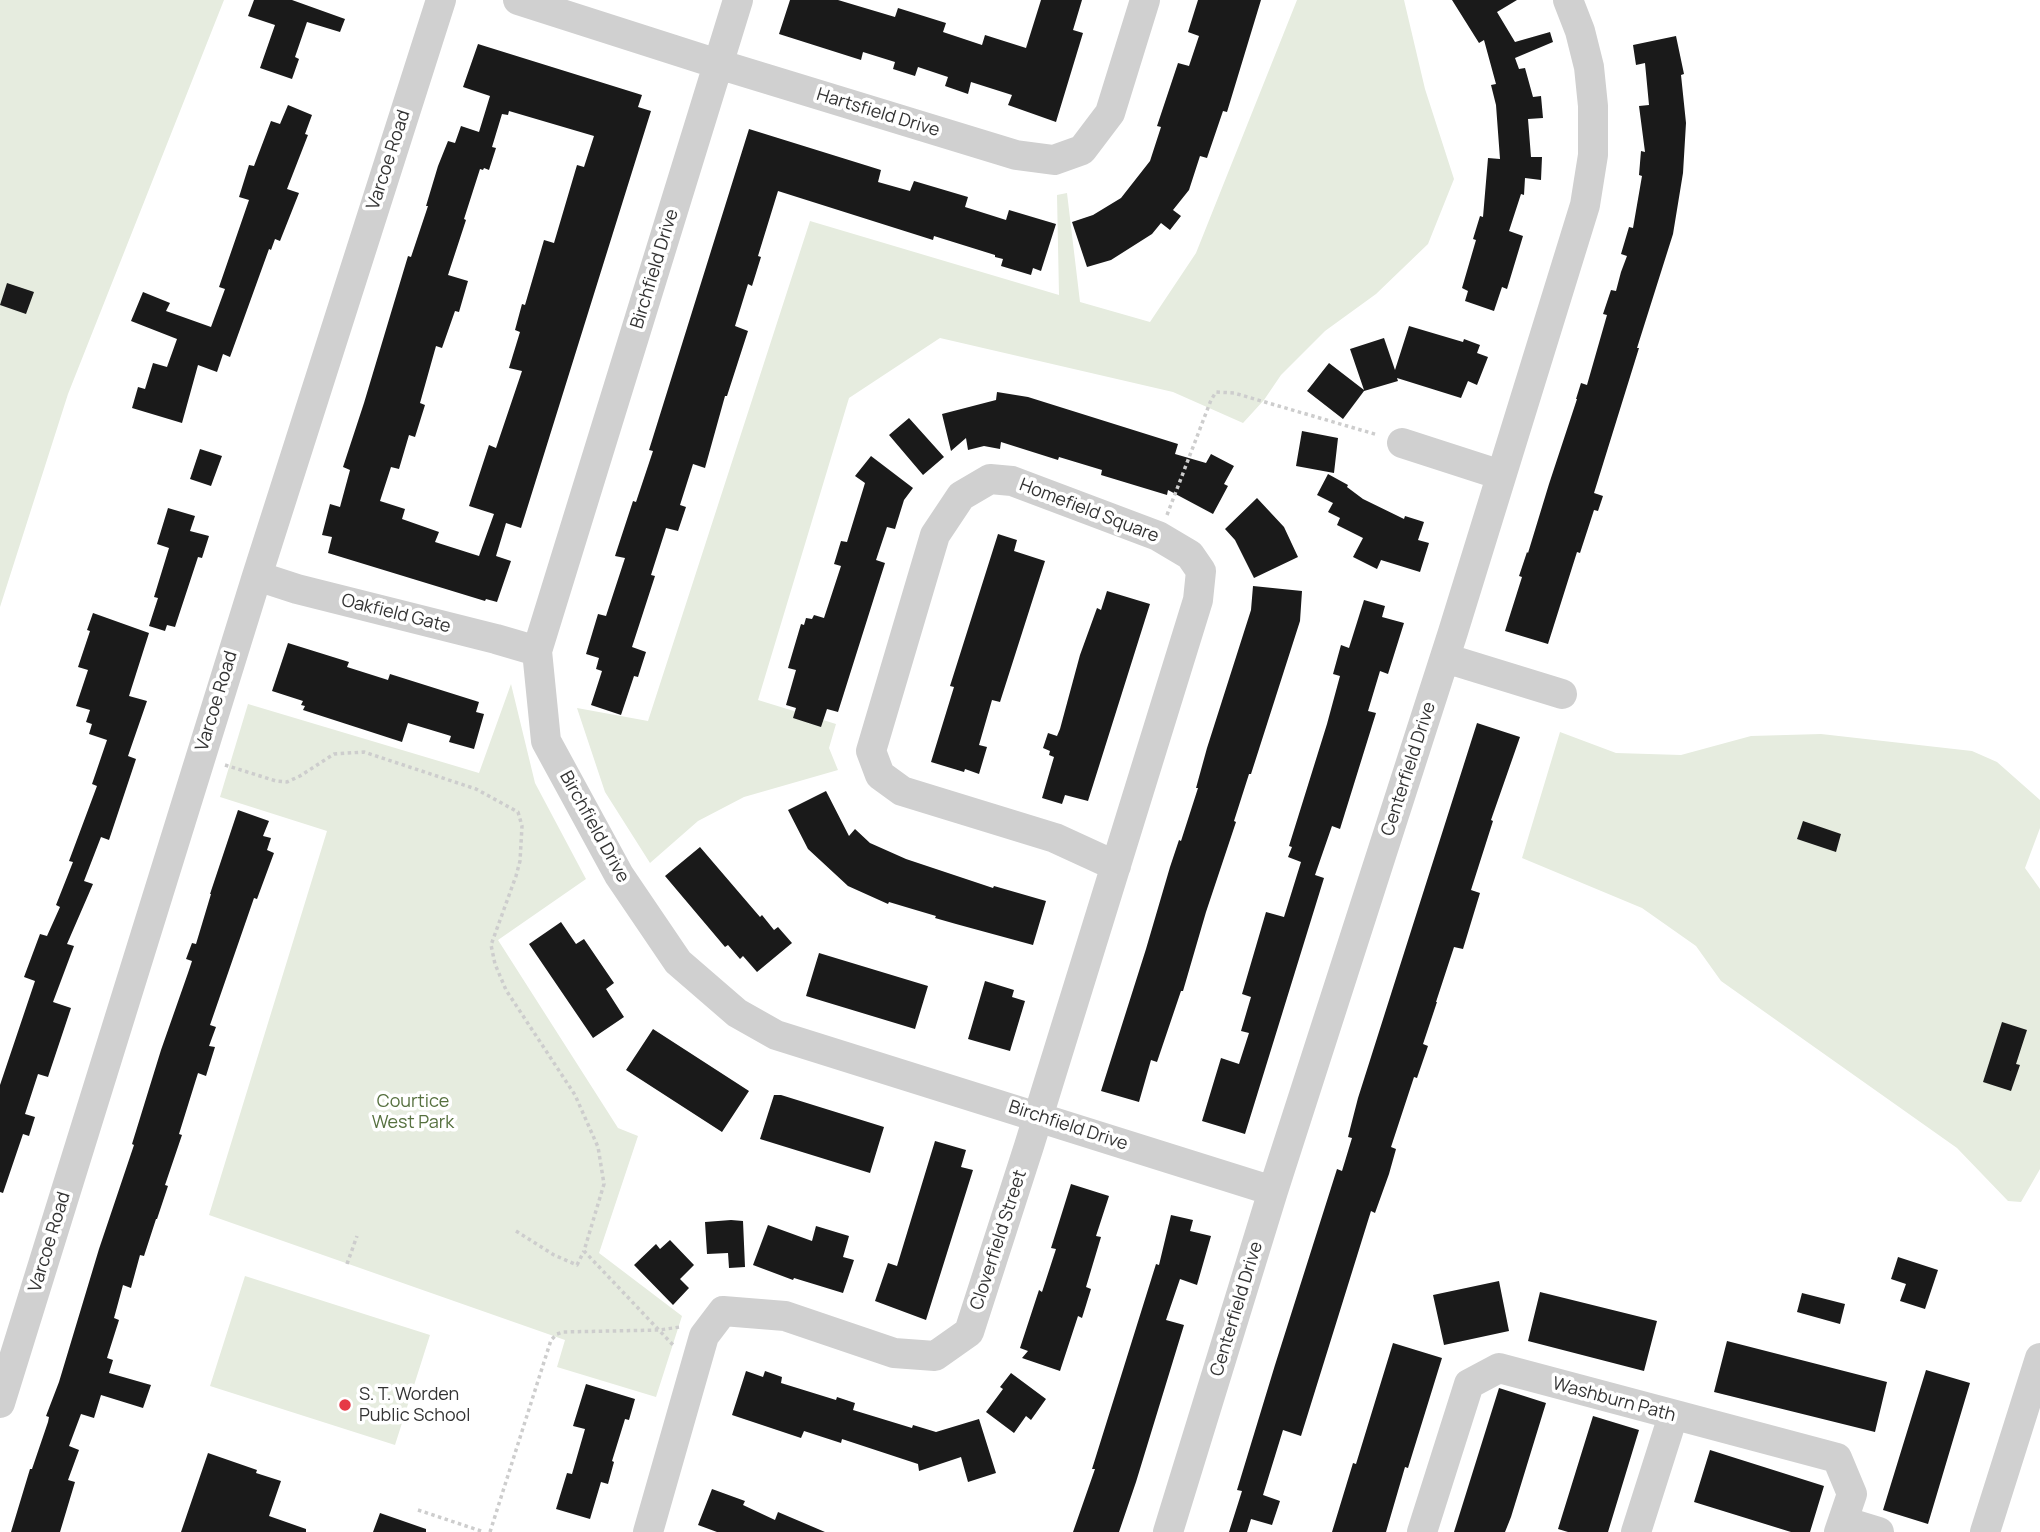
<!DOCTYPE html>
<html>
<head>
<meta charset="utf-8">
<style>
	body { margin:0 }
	canvas { display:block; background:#fff }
</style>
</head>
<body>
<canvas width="2040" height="1532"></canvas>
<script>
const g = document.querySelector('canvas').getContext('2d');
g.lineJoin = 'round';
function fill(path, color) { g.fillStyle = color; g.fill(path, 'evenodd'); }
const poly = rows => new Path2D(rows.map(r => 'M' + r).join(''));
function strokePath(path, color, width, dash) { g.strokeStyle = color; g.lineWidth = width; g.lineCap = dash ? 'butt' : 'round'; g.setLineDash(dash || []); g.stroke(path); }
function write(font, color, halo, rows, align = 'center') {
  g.font = font + ' Manrope,sans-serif'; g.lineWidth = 7; g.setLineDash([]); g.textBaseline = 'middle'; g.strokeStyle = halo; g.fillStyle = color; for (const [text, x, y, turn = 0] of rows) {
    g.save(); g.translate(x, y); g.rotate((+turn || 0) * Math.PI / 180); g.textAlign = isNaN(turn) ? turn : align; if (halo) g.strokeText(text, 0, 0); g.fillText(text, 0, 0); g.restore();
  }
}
fill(poly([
	[0,0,224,0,68,394,0,607],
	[1297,0,1404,0,1425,89,1454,179,1428,244,1376,294,1325,331,1281,375,1264,400,1243,423,1173,392,940,338,849,398,758,700,836,724,829,748,838,770,744,797,698,821,650,863,605,792,577,708,648,721,810,221,1059,295,1057,195,1067,193,1080,302,1150,322,1196,253],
	[511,684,535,783,586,879,498,940,618,1128,638,1136,599,1253,682,1316,656,1397,557,1367,565,1340,209,1215,327,831,220,797,248,704,479,773],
	[1560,732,1616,753,1681,755,1751,736,1821,734,1972,751,1997,762,2040,800,2040,828,2025,868,2040,889,2040,1169,2021,1202,2008,1201,1957,1148,1721,981,1696,946,1642,908,1522,858],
	[245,1276,430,1335,395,1445,210,1386]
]), '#e6ecdf');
fill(poly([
	[254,0,292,0,345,19,340,32,307,22,295,57,299,59,292,79,260,68,275,25,248,16],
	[790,0,838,0,895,17,898,8,946,23,943,32,982,45,985,35,1026,48,1041,0,1082,0,1073,30,1083,33,1056,122,1008,105,1012,95,971,82,968,94,945,86,948,77,918,67,915,76,893,69,895,62,863,52,861,60,779,34],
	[1198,0,1261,0,1227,112,1223,111,1207,158,1200,156,1189,190,1173,210,1181,216,1170,230,1161,223,1152,234,1111,260,1087,267,1072,222,1093,215,1121,198,1150,161,1161,127,1157,126,1178,63,1189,66,1199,36,1188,32],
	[1452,0,1517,0,1497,12,1515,42,1550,32,1553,42,1515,58,1519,69,1525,68,1533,97,1541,96,1543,118,1528,119,1531,157,1542,157,1541,180,1525,178,1524,195,1521,194,1509,231,1523,236,1507,289,1502,287,1494,311,1465,301,1468,291,1462,288,1476,240,1473,239,1480,216,1483,217,1488,158,1500,159,1496,105,1491,85,1496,84,1484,40,1479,43],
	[1676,36,1684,74,1681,75,1686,123,1683,173,1673,234,1637,348,1639,348,1594,493,1603,496,1598,511,1594,510,1580,553,1577,552,1548,644,1505,631,1522,577,1519,576,1527,552,1528,553,1549,484,1577,399,1576,399,1581,383,1587,385,1607,315,1603,314,1611,290,1616,291,1621,272,1627,256,1621,254,1629,227,1633,228,1642,176,1639,175,1641,151,1645,152,1639,106,1649,105,1645,63,1636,65,1633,45],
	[478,44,642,95,638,107,651,111,521,528,506,523,496,556,511,561,497,602,486,599,485,601,328,553,332,537,322,535,330,504,340,507,350,470,343,467,364,403,408,256,411,257,428,206,426,206,438,166,448,141,455,143,461,126,479,132,490,96,463,87],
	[509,111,594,136,584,167,577,165,554,243,544,240,525,305,522,304,515,330,520,332,509,368,522,371,496,448,489,445,469,506,494,514,479,556,435,542,439,532,402,519,405,509,380,501,391,467,399,469,409,435,415,437,425,405,420,403,436,346,442,348,455,311,459,312,468,281,448,275,466,220,464,219,480,169,483,170,484,168,489,170,496,148,492,147,502,114,508,115],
	[288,105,312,115,305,134,308,135,287,189,299,193,280,241,275,239,271,250,269,249,230,357,223,354,217,372,198,365,182,423,132,408,138,387,145,389,153,363,167,367,177,339,131,321,143,292,170,303,166,311,211,327,225,289,219,287,249,200,239,197,249,165,254,166,271,121,280,124],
	[749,129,881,170,878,182,910,191,914,181,968,197,965,207,1006,220,1009,210,1056,224,1041,271,1033,268,1031,275,1001,266,1003,259,995,257,995,255,934,236,933,240,778,191,758,256,761,257,752,286,748,284,735,326,748,331,727,396,725,396,705,468,693,464,680,505,686,507,678,531,666,528,651,575,655,576,632,647,646,652,638,677,634,676,621,715,591,705,602,671,596,669,599,658,586,654,598,614,606,616,625,558,615,556,633,501,636,502,653,451,649,450],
	[7,283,34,292,26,314,0,305],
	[1409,326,1463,342,1464,339,1480,345,1477,353,1488,357,1477,385,1468,381,1461,398,1397,378,1398,381,1364,391,1343,419,1307,391,1329,363,1364,390,1350,349,1384,338,1395,370],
	[997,392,1028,397,1178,444,1175,454,1206,463,1211,454,1234,466,1224,484,1228,486,1213,514,1168,490,1167,495,1101,475,1102,470,1059,457,1058,460,1001,442,1000,449,984,446,968,450,966,438,951,451,942,414,996,400],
	[909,418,944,457,923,475,889,435],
	[1302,431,1338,438,1334,473,1296,466],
	[200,449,222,456,211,486,190,479],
	[871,456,913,488,904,500,895,529,887,527,876,560,885,563,838,712,827,709,821,727,793,718,796,708,786,705,796,670,788,668,801,624,804,625,806,618,812,619,814,615,824,618,841,566,834,564,841,541,847,542,865,483,855,476],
	[1328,474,1348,485,1347,487,1363,499,1404,519,1405,516,1424,522,1418,540,1429,543,1420,572,1381,560,1377,569,1353,557,1363,538,1337,525,1340,518,1328,512,1333,503,1317,495],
	[1257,498,1284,527,1298,557,1254,578,1235,540,1225,529],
	[168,508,195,516,190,531,209,536,202,558,198,557,175,627,167,625,165,631,149,626,158,598,154,597,169,548,157,544],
	[998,534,1017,540,1014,551,1045,561,1000,702,992,700,979,745,987,747,979,774,965,769,964,772,931,762,954,687,950,686],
	[1253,586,1302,591,1300,621,1251,774,1249,774,1234,821,1236,822,1206,912,1183,991,1181,991,1157,1062,1151,1060,1139,1102,1101,1091,1146,949,1170,867,1179,840,1181,841,1198,788,1196,788,1207,748,1251,610],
	[1107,591,1150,604,1088,801,1065,795,1062,804,1042,798,1054,757,1049,755,1050,751,1043,748,1048,733,1057,736,1060,729,1080,655,1097,608,1101,610],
	[1364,600,1385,606,1382,617,1404,623,1388,674,1380,671,1368,711,1376,713,1340,829,1332,826,1315,875,1324,878,1245,1134,1202,1121,1221,1058,1239,1064,1249,1033,1241,1031,1251,997,1242,994,1266,912,1284,917,1301,862,1288,857,1292,847,1289,846,1327,724,1340,676,1333,674,1341,645,1349,648],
	[93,613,149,633,129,696,147,701,128,756,136,759,109,840,101,837,84,881,93,884,67,944,74,946,53,1002,71,1008,48,1077,38,1074,25,1114,35,1117,29,1136,23,1134,3,1193,0,1192,0,1085,35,981,24,977,40,934,47,936,60,907,56,905,73,862,69,861,97,786,92,784,107,740,89,734,92,724,86,722,90,710,76,706,88,670,78,667,90,631,87,630],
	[288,643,349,662,347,667,388,680,390,674,479,702,476,712,484,714,474,749,449,742,451,736,408,723,402,742,303,710,305,706,301,705,303,701,272,691],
	[1477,723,1520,737,1491,820,1493,821,1471,890,1480,893,1463,949,1454,947,1436,1002,1437,1002,1423,1044,1428,1046,1417,1078,1414,1077,1391,1147,1396,1149,1389,1174,1375,1213,1371,1211,1301,1436,1283,1430,1263,1495,1280,1501,1272,1525,1251,1519,1247,1532,1229,1532,1242,1491,1237,1490,1275,1365,1337,1169,1342,1171,1352,1138,1348,1137,1358,1098],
	[826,791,849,836,855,829,870,843,906,859,993,888,994,886,1046,901,1033,945,956,924,935,918,936,916,909,908,889,902,888,904,848,886,808,849,788,810],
	[238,810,269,821,263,836,271,838,267,850,274,853,257,899,254,898,210,1025,216,1027,209,1046,215,1047,206,1076,198,1073,179,1134,182,1135,165,1185,168,1186,157,1219,156,1219,144,1256,140,1255,131,1288,123,1285,114,1318,119,1320,107,1358,113,1360,109,1373,151,1385,143,1408,101,1395,94,1418,81,1414,69,1446,79,1450,68,1480,75,1482,60,1532,11,1532,30,1469,32,1469,48,1422,49,1417,46,1416,59,1382,99,1249,134,1145,132,1144,161,1050,188,973,192,961,186,959,192,943,196,944,211,894,210,894],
	[1803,821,1841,834,1836,852,1797,839],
	[700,847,760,917,762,915,774,930,778,927,792,943,757,972,743,956,740,959,728,945,725,947,665,876],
	[561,922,576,944,584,939,614,983,606,989,624,1017,593,1038,529,944],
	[819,953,928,986,915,1029,806,996],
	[985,981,1014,990,1012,997,1025,1001,1010,1051,968,1039],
	[2002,1022,2027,1030,2016,1064,2020,1065,2011,1091,1983,1082],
	[653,1029,749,1091,722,1132,626,1070],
	[774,1095,781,1095,884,1127,870,1173,760,1139],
	[935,1141,966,1150,961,1167,973,1170,926,1320,875,1301,888,1263,897,1266],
	[1071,1184,1109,1196,1096,1236,1101,1237,1086,1287,1091,1289,1082,1318,1078,1316,1060,1371,1022,1358,1028,1351,1020,1348,1039,1290,1042,1292,1056,1249,1051,1248],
	[1171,1215,1193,1220,1190,1231,1211,1236,1197,1285,1180,1279,1166,1320,1184,1325,1136,1482,1119,1532,1073,1532,1095,1469,1092,1469,1156,1264,1159,1265],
	[731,1220,743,1221,745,1267,729,1268,728,1253,707,1254,705,1222],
	[768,1225,812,1241,816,1226,849,1236,843,1257,854,1260,843,1293,794,1278,793,1280,753,1265],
	[670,1240,694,1265,680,1279,689,1288,673,1305,634,1265,656,1244,660,1249],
	[1898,1257,1938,1270,1925,1309,1900,1301,1906,1284,1891,1279],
	[1499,1281,1509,1331,1444,1345,1433,1295],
	[1540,1292,1657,1321,1644,1371,1528,1341],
	[1802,1293,1845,1304,1840,1324,1797,1312],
	[1727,1341,1887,1382,1875,1432,1714,1392],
	[1393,1343,1442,1358,1408,1468,1405,1467,1386,1532,1332,1532,1353,1463,1356,1464],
	[1926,1370,1970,1383,1928,1524,1883,1510],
	[746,1371,763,1377,765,1371,782,1377,781,1383,836,1400,837,1397,855,1403,853,1410,912,1428,913,1425,936,1432,979,1419,996,1473,968,1482,961,1457,919,1471,918,1464,842,1439,841,1443,804,1431,801,1438,732,1415],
	[1011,1373,1046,1399,1031,1420,1026,1416,1014,1433,986,1412,1003,1389,1000,1387],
	[586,1384,635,1399,629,1420,625,1419,612,1461,614,1462,608,1484,601,1482,590,1519,556,1509,567,1473,572,1474,585,1429,573,1426],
	[1499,1388,1546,1403,1511,1517,1505,1532,1454,1532],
	[1593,1416,1639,1430,1608,1532,1568,1532,1558,1529],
	[1710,1450,1824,1486,1810,1532,1791,1532,1694,1502],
	[208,1453,257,1470,256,1473,281,1481,269,1516,306,1529,306,1532,181,1532],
	[712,1489,745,1501,743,1505,775,1520,778,1512,825,1532,717,1532,698,1525],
	[380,1513,426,1529,426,1532,373,1532]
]), '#1a1a1a');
strokePath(poly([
	[1167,515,1211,400,1216,392,1234,393,1378,435],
	[225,765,276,781,287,782,300,776,334,754,364,752,476,789,518,812,522,826,520,861,516,876,491,945,495,964,506,990,575,1095,598,1147,604,1184,584,1251,674,1346],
	[516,1231,554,1255,577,1265,584,1251],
	[347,1264,357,1236],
	[418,1510,484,1532],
	[490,1532,551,1340,557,1334,563,1332,659,1330,680,1327]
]), '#cdcdcd', 3.5, [3.5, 3.5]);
strokePath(poly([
	[518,0,718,64,1016,155,1054,160,1082,150,1110,113,1145,0],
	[738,0,537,651,546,741,619,875,678,962,737,1013,776,1035,1273,1191],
	[1402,443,1501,475],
	[257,576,297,589,496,639,537,651],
	[1445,658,1562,694],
	[0,1403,257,576,441,0],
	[1843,1521,1879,1532],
	[648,1532,704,1336,723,1311,785,1316,894,1353,935,1356,969,1332,1029,1146,1198,600,1201,571,1190,555,1158,536,1012,481,990,479,961,496,935,535,871,751,880,775,902,791,1055,838,1116,866],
	[1168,1532,1273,1191,1453,632,1585,205,1593,155,1593,106,1589,67,1580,31,1568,0],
	[1422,1532,1469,1384,1499,1368,1837,1458,1852,1494,1839,1532],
	[1636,1532,1673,1416],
	[1985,1532,2040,1358]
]), '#d0d0d0', 30);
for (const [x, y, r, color] of [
	[345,1405,7,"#e63946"]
]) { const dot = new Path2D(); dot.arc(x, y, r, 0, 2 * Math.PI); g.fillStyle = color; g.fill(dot); strokePath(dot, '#fff', 2.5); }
write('18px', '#333', '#fff', [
	["Hartsfield Drive",878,113,17],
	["Varcoe Road",389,160,-72],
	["Birchfield Drive",655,269,-73],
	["Homefield Square",1089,511,21],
	["Oakfield Gate",396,614,14],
	["Varcoe Road",217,701,-73],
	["Centerfield Drive",1409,769,-72],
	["Birchfield Drive",594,827,61],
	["Birchfield Drive",1068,1126,18],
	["Cloverfield Street",999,1240,-72],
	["Varcoe Road",50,1242,-73],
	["Centerfield Drive",1237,1309,-73],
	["Washburn Path",1614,1400,15]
]);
write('18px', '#56703f', '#fff', [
	["Courtice",413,1102],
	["West Park",413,1123]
]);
write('18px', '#333', '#fff', [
	["S. T. Worden",359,1395],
	["Public School",359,1416]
], 'left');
</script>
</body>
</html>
